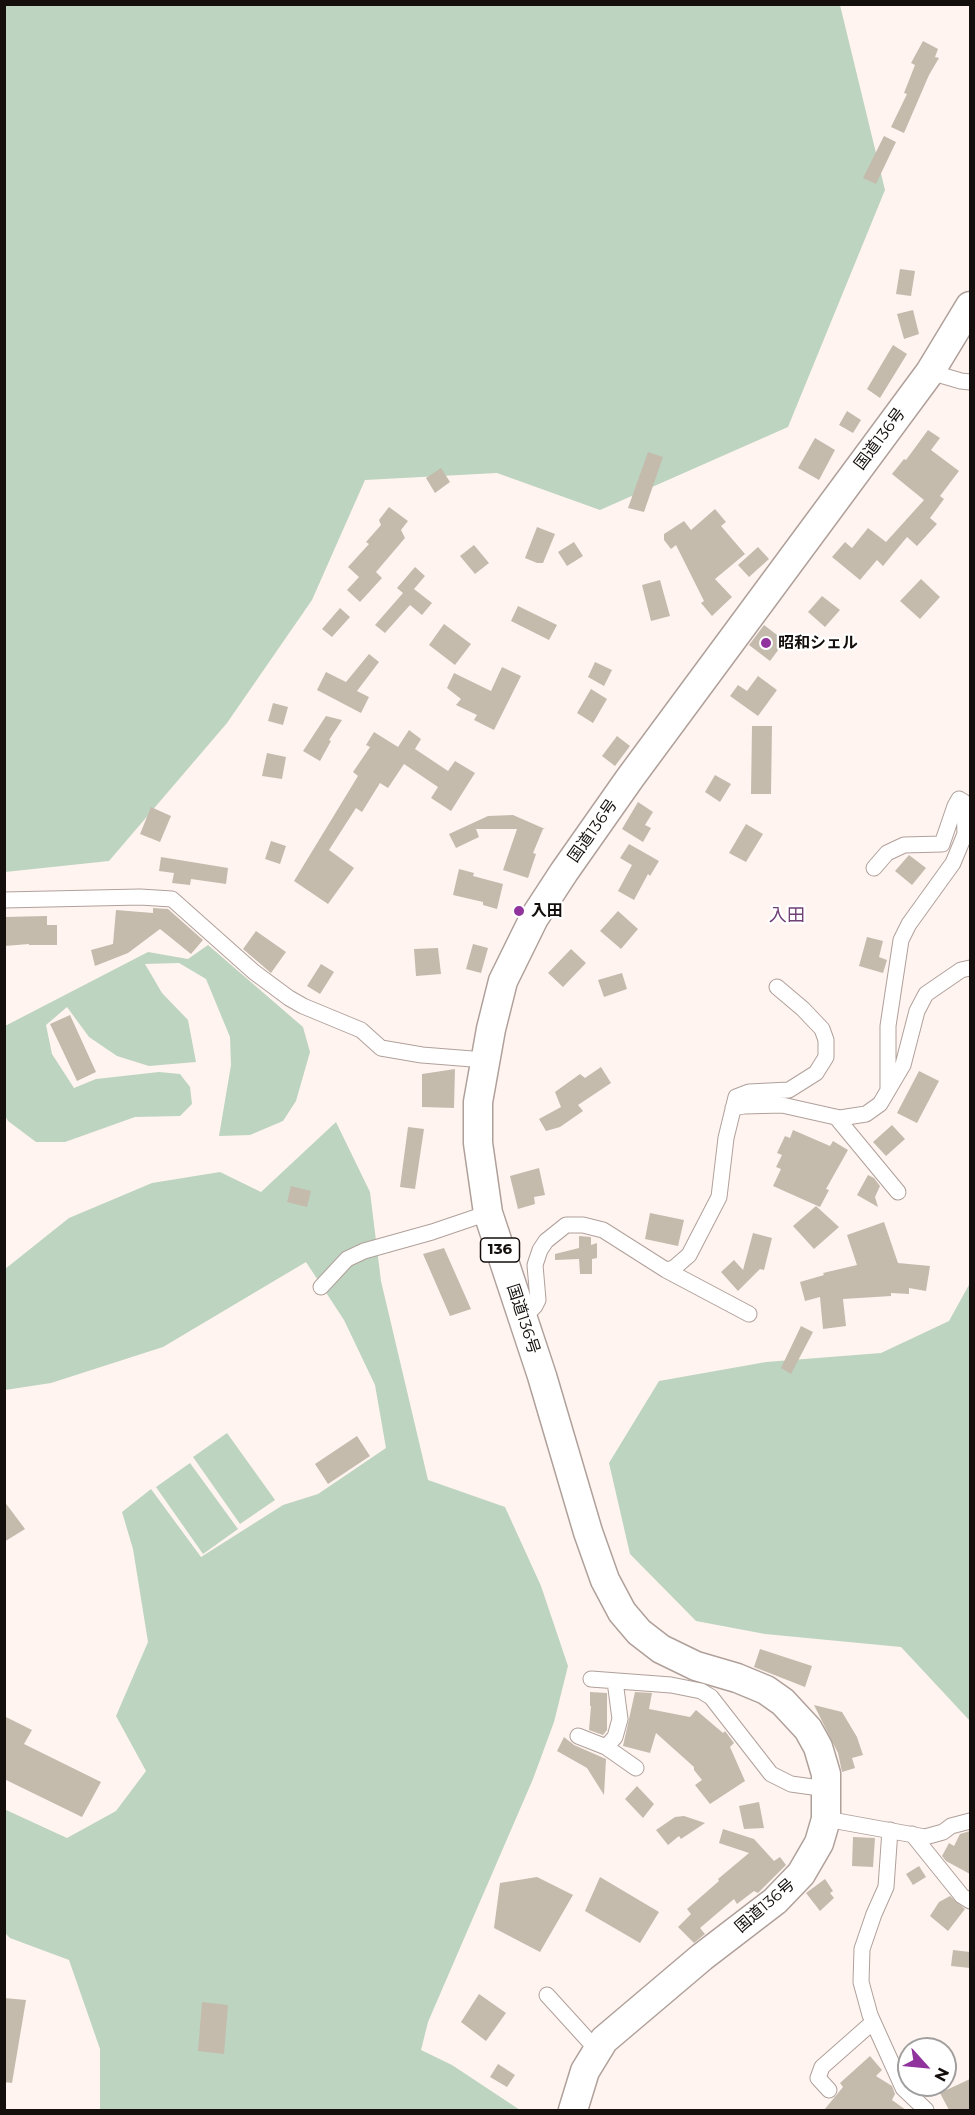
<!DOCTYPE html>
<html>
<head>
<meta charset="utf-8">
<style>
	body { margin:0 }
	#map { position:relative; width:975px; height:2115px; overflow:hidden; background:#fff4f0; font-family:Montserrat,sans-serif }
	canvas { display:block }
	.frame { position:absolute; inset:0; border:6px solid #140f0c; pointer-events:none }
	.north { position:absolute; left:897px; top:2037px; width:60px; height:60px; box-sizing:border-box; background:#fff; border:2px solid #a19f9e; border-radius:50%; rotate:117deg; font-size:16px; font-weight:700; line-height:24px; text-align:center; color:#140f0c }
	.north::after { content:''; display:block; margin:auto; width:21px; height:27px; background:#90339d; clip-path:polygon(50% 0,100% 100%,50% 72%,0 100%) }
</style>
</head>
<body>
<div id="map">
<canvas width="975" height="2115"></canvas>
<div class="frame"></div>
<div class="north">N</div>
</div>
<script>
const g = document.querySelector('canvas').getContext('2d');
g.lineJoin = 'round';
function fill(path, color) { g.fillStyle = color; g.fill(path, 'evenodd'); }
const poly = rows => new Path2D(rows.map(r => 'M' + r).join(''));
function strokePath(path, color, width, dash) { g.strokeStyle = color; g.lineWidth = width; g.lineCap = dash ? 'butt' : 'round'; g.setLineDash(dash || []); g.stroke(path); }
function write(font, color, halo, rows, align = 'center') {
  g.font = font + ' Montserrat,"Noto Sans JP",sans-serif'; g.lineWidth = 4.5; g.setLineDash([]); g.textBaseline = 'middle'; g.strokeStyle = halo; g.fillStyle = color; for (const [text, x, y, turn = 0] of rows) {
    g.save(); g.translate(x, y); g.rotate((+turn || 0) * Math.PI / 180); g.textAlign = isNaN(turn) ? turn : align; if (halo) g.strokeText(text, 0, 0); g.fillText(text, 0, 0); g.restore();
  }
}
fill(poly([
	[4,5,840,5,885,190,788,427,600,510,497,473,365,480,312,600,227,723,109,861,5,872],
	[208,945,303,1027,310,1052,296,1101,283,1121,250,1135,219,1136,231,1065,230,1037,206,979,179,963,145,964,162,993,188,1020,196,1062,149,1066,117,1056,89,1037,67,1007,46,1025,52,1054,74,1088,96,1079,159,1072,180,1074,190,1087,192,1104,180,1116,135,1117,65,1142,36,1142,8,1121,4,1114,5,1026,148,952,188,959],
	[336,1122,370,1192,381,1281,428,1480,505,1507,541,1586,568,1666,554,1722,533,1779,428,2022,421,2050,452,2065,520,2110,100,2110,100,2049,69,1960,10,1938,5,1933,4,1809,67,1838,116,1811,146,1771,116,1716,148,1642,133,1549,122,1512,151,1489,201,1557,283,1505,318,1494,386,1448,375,1385,344,1320,306,1262,163,1347,51,1383,5,1390,5,1269,69,1218,152,1183,220,1172,261,1192],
	[970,1283,970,1721,901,1647,765,1634,696,1621,630,1554,609,1463,659,1381,766,1362,881,1353,949,1321],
	[227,1433,275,1500,240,1524,193,1457],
	[190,1463,238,1529,203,1554,156,1487]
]), '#bdd4c0');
fill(poly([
	[923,41,938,49,935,57,939,58,929,75,904,133,891,127,907,94,904,93,915,65,911,63],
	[884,136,896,142,876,184,863,178],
	[900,269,915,271,911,296,896,294],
	[913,310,919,334,904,339,897,314],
	[893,345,907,354,880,398,867,389],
	[847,411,861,420,853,433,839,425],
	[928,430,940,438,931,450,959,471,940,496,944,499,930,518,937,524,917,546,907,537,883,566,877,560,860,580,832,557,845,542,852,548,868,528,886,542,924,500,892,474,904,459,906,460],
	[815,438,835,450,819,480,798,468],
	[648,452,663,457,644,512,628,508],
	[441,468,450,482,435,493,426,478],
	[389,507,408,521,401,530,405,538,376,572,382,578,360,602,347,590,359,577,348,567,369,544,366,542,381,525,379,520],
	[715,509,726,522,721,526,745,554,715,579,732,597,712,616,701,603,704,601,676,545,671,549,664,540,664,534,684,521,691,530],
	[537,527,555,534,543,563,537,563,525,558],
	[574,542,583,556,567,566,558,552],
	[474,545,489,563,475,574,460,556],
	[758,547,769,559,749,577,738,565],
	[415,567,425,576,414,589,432,603,422,615,410,605,385,633,375,625,403,593,397,588],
	[921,579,940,597,920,619,900,601],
	[660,580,670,616,651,621,642,585],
	[822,596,840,610,825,627,808,612],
	[518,606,557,625,549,640,511,621],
	[340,608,350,617,332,637,322,629],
	[444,624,471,644,455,665,429,645],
	[764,625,785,641,770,661,749,645],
	[369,654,379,662,357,691,369,697,361,713,317,690,326,672,346,682],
	[595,662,612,670,604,686,588,677],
	[502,667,521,676,494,730,474,720,477,715,456,705,461,699,447,688,454,673,491,691],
	[758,676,777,690,758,716,730,696,738,685,747,691],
	[591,689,607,699,593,723,577,713],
	[273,703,288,707,283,725,268,721],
	[326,716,342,720,329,740,331,741,320,761,303,751],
	[752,726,772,726,771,794,751,794],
	[409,730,421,739,415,749,448,771,455,761,475,773,451,811,431,798,438,787,404,764,388,788,380,783,362,812,356,808,329,850,354,868,328,904,294,881,358,776,353,772,370,747,366,745,374,732,398,747],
	[617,736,630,746,615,766,602,756],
	[267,753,286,757,282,779,262,776],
	[715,775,731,784,720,802,705,792],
	[638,802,653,812,645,825,651,828,643,842,622,829],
	[151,807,171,816,160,842,140,834],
	[513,815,545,829,543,829,533,853,536,854,528,878,503,870,517,829,476,829,479,837,456,848,449,834,488,816],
	[746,824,763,834,746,862,729,853],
	[271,841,286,846,280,864,265,859],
	[629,844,659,861,650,876,648,874,634,900,618,891,632,865,620,858],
	[909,855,926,868,912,885,895,871],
	[161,857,228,868,226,884,191,879,190,885,172,883,174,873,159,871],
	[459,869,474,873,473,876,503,884,497,909,483,905,483,902,453,895],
	[153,908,168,909,203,940,191,954,160,929,128,953,95,966,91,950,113,944,116,910,153,913],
	[618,911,638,929,621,949,600,931],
	[47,916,47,925,57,925,57,945,29,945,29,944,4,946,4,917],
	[256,931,286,952,271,973,243,949],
	[867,937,883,941,879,957,887,960,883,973,859,966],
	[473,944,488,948,481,973,466,969],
	[438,948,441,974,416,976,414,949],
	[571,949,586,963,563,987,548,973],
	[321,964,334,972,320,994,307,986],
	[622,973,627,989,604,997,598,980],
	[70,1015,96,1072,77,1081,50,1024],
	[601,1067,611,1083,578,1105,583,1111,560,1127,546,1131,539,1119,561,1107,555,1092,580,1074,585,1078],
	[455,1069,454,1108,422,1107,422,1074],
	[919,1071,939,1081,917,1123,897,1113],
	[892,1125,905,1139,886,1156,873,1142],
	[408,1127,424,1129,415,1189,400,1187],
	[793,1130,830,1146,833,1141,848,1150,826,1189,829,1190,820,1207,773,1186,781,1169,776,1167,782,1155,777,1153,785,1136,790,1138],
	[539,1168,545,1195,534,1197,535,1204,518,1209,510,1176],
	[868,1175,874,1178,880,1186,875,1197,878,1207,857,1195],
	[291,1186,311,1191,307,1207,287,1202],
	[816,1206,839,1227,814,1249,793,1226],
	[650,1213,684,1220,678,1246,645,1239],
	[884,1222,898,1263,930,1266,926,1291,909,1288,909,1294,891,1293,891,1296,843,1299,846,1326,823,1329,820,1297,805,1301,800,1282,824,1275,823,1273,857,1265,847,1235],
	[753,1233,772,1238,764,1270,760,1269,738,1291,721,1272,734,1260,743,1270],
	[579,1236,591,1237,591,1245,597,1243,597,1258,592,1259,592,1274,580,1274,579,1259,555,1260,555,1254,579,1248],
	[444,1248,471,1309,450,1316,423,1254],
	[801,1326,813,1332,791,1374,781,1368],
	[357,1436,370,1456,328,1484,315,1464],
	[4,1501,25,1529,4,1542],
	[760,1649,812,1666,805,1687,754,1667],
	[590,1692,607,1693,607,1730,603,1735,589,1730,591,1706,590,1706],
	[635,1692,652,1693,649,1709,690,1717,696,1710,723,1733,725,1731,734,1743,730,1747,745,1781,710,1804,695,1785,702,1780,694,1770,694,1767,656,1733,650,1753,623,1746],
	[814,1705,842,1712,857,1737,863,1755,852,1758,855,1768,842,1772,838,1753],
	[4,1716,32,1730,24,1744,101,1782,82,1817,4,1779],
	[564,1737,574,1745,606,1759,604,1795,587,1768,557,1751],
	[637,1786,654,1804,643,1818,625,1799],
	[759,1802,764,1828,744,1829,739,1806],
	[684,1816,705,1823,681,1839,679,1836,668,1845,656,1830,675,1817],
	[723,1829,754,1839,774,1861,780,1857,786,1865,758,1893,754,1891,737,1904,734,1899,700,1928,705,1934,694,1943,678,1927,691,1914,687,1909,719,1881,718,1879,749,1853,719,1843],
	[970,1831,970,1874,946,1861,942,1856,949,1843,954,1846,960,1834],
	[853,1837,875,1838,873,1867,852,1866],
	[919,1866,926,1877,913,1885,906,1874],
	[537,1877,573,1895,540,1952,494,1928,500,1883],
	[600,1877,659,1912,640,1943,585,1911],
	[825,1879,833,1891,830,1893,834,1898,820,1911,806,1893],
	[950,1896,965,1909,948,1931,930,1916,939,1902],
	[953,1950,970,1952,970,1968,951,1966],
	[479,1994,506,2013,486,2041,461,2022],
	[4,1998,26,2000,12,2083,4,2082],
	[202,2002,228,2005,224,2054,198,2051],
	[870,2056,882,2070,876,2076,892,2086,895,2094,892,2100,906,2110,824,2110,843,2087,840,2083],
	[498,2064,515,2075,507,2087,490,2077],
	[970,2079,970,2110,949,2110,940,2093]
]), '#c4bbad');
const street = poly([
	[930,372,961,381,970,382],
	[874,868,887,853,904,845,942,844,955,806,959,799,964,802,965,834,953,863,909,924,901,940,888,1026,888,1090],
	[4,900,140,897,172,899,254,972,289,998,303,1006,361,1030,381,1048,422,1055,485,1060],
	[733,1108,744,1106,782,1105,840,1118,866,1114,880,1104,903,1065,917,1011,926,994,961,970,970,968],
	[836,1117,898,1192],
	[666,1270,674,1268,689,1255,719,1197,726,1138,736,1097,749,1092,789,1090,816,1073,826,1057,826,1040,822,1029,803,1009,777,987],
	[321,1287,347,1259,364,1251,432,1232,488,1213],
	[523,1318,535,1306,538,1300,535,1265,540,1250,546,1241,566,1225,583,1225,603,1230,666,1270,749,1314],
	[591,1679,671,1685,701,1691,711,1697,771,1774,791,1784,827,1789],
	[578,1736,606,1747,636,1768],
	[606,1747,615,1737,620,1719,615,1681],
	[826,1819,925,1837,943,1832,951,1826,970,1821],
	[890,1830,886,1887,874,1914,862,1949,861,1982,870,2015,903,2088,926,2110],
	[912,1834,962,1896,970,1901],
	[547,1995,597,2050],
	[829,2090,818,2078,822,2067,873,2022]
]);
const highway = poly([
	[573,2110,585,2071,604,2040,702,1957,775,1901,801,1874,819,1843,826,1819,826,1774,818,1747,808,1729,783,1702,766,1690,737,1678,696,1666,661,1649,639,1632,622,1612,605,1580,588,1532,542,1376,488,1213,478,1143,478,1102,491,1029,503,981,534,918,564,872,630,778,930,372,970,306]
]);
strokePath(street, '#b0a09a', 17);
strokePath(highway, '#b0a09a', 31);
strokePath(street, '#fff', 15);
strokePath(highway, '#fff', 28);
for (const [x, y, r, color] of [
	[766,643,6,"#90339d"],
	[519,911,6,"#90339d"]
]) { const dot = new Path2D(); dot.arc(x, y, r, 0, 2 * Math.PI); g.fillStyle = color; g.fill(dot); strokePath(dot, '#fff', 2); }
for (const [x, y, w] of [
	[500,1250,39]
]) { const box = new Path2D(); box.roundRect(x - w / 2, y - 12, w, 24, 4.5); g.fillStyle = '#fff'; g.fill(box); strokePath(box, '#140f0c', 1.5); }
write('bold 15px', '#140f0c', null, [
	["136",500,1250]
]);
write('16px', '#140f0c', '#fff', [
	["国道136号",880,439,-53],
	["国道136号",593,831,-55],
	["国道136号",523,1319,72],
	["国道136号",765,1906,-41]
]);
write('bold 16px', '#140f0c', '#fff', [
	["昭和シェル",778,643],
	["入田",531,911]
], 'left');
write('18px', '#704176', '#fff', [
	["入田",787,916]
]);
</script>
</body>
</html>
